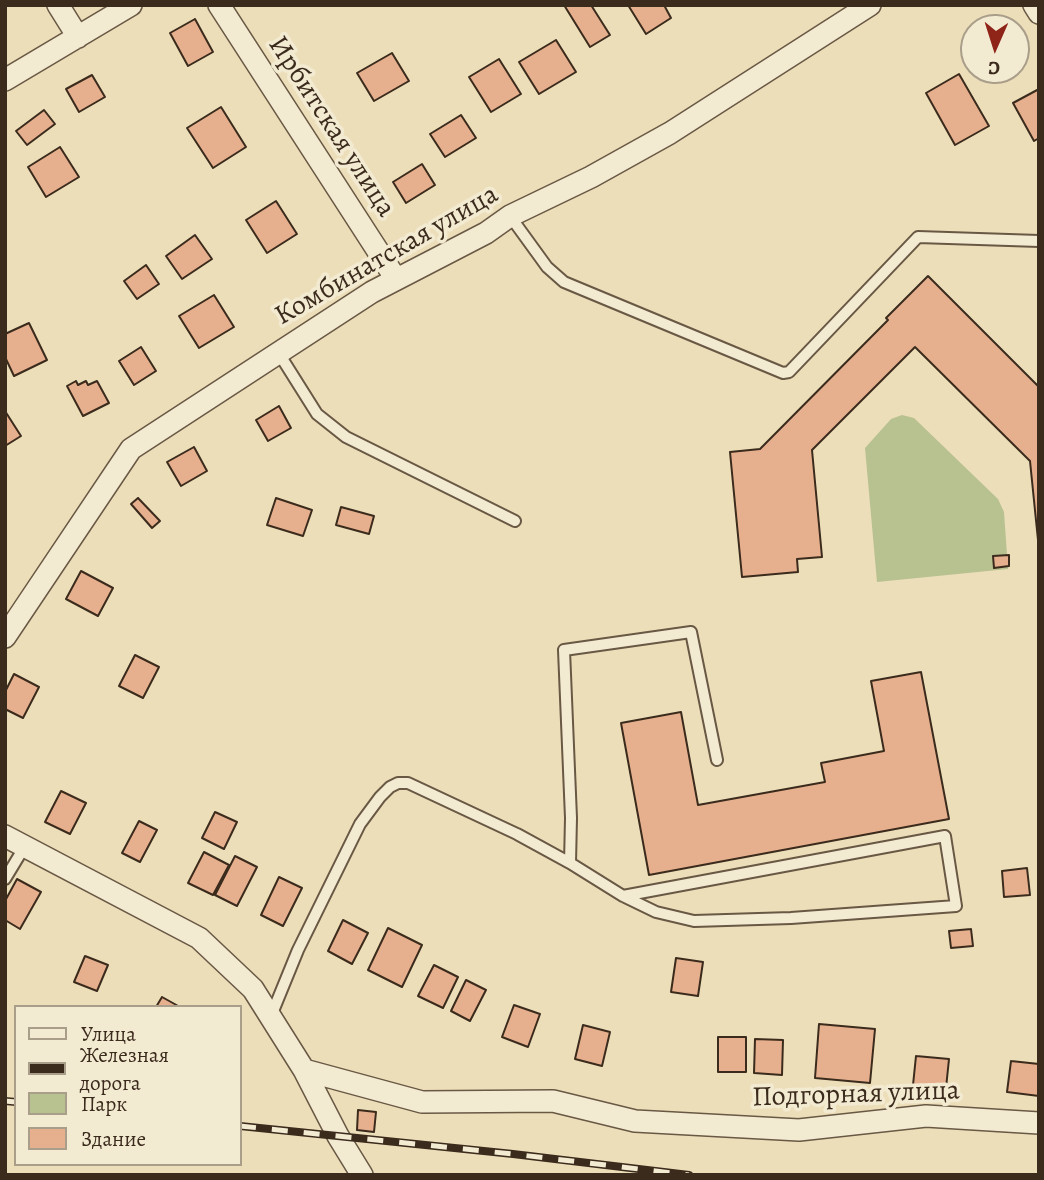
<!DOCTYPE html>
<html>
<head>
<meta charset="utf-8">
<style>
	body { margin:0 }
	#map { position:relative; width:1044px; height:1180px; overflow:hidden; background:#eddeba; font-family:Alegreya,serif }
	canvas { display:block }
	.frame { position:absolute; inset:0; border:7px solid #3b2b1c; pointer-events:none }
	.legend { position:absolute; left:14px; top:1005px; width:228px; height:161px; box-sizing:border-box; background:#f3ead2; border:2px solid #a99e89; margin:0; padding:9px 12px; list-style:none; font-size:21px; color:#3b2b1c }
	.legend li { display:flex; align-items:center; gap:14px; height:35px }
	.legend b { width:35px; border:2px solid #a99e89 }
	.north { position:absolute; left:960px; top:14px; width:70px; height:70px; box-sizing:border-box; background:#f3ead2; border:2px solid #a99e89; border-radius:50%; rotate:183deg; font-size:19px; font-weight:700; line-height:28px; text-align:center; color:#3b2b1c }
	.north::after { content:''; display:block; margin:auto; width:24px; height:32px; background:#8f2418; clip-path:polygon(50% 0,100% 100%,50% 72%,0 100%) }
</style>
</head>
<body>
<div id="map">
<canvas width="1044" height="1180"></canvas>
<div class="frame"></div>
<ul class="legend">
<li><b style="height:9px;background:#f3ead2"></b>Улица</li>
<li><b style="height:9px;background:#3b2b1c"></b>Железная дорога</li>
<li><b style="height:19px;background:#b8c190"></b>Парк</li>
<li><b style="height:19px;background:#e6b08e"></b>Здание</li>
</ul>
<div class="north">С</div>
</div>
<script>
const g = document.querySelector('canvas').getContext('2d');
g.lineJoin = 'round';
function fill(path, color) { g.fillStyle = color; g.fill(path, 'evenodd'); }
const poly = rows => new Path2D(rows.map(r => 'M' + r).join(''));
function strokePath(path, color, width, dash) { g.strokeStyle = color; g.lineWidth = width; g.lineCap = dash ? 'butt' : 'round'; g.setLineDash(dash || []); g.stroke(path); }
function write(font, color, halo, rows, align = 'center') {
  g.font = font + ' Alegreya,serif'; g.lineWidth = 7; g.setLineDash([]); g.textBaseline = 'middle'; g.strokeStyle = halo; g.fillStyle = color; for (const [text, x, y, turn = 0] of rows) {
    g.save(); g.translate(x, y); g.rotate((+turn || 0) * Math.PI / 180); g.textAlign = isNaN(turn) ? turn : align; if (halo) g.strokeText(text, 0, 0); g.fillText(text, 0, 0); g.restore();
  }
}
fill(poly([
	[902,415,914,418,998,499,1004,512,1008,569,877,582,865,448,891,419]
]), '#b8c190');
const building = poly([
	[564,5,591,5,610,35,590,47,564,5],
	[628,5,664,5,671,18,646,34,628,5],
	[195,19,213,52,188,66,170,33,195,19],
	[556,40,576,72,539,94,519,62,556,40],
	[392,53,409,81,374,101,357,73,392,53],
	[499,59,521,94,491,112,469,77,499,59],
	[959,74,989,126,955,145,926,93,959,74],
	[92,75,105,97,79,112,66,89,92,75],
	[1039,89,1039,138,1034,141,1013,103,1039,89],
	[221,107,246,147,213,168,187,128,221,107],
	[44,110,55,124,27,145,16,131,44,110],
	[461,115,476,138,445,157,430,134,461,115],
	[60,147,79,177,46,197,28,167,60,147],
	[422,164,435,185,406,203,393,182,422,164],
	[276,201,297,234,267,253,246,220,276,201],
	[195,235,212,259,182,279,166,256,195,235],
	[146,265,159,284,137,299,124,281,146,265],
	[928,276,1039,387,1039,550,1030,461,915,347,812,450,822,557,797,559,798,572,742,577,730,452,760,449,888,320,886,318,928,276],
	[214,295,234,327,199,348,179,316,214,295],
	[29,323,47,360,14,376,5,357,5,334,29,323],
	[141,347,156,371,134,385,119,361,141,347],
	[76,381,78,385,86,381,88,385,97,381,109,403,83,416,67,386,76,381],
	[279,406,291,428,268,441,256,420,279,406],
	[5,411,21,436,5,446,5,411],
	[194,447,207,471,181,486,167,462,194,447],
	[138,498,160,521,152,528,131,504,138,498],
	[276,498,312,510,303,536,267,525,276,498],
	[341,507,374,516,369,534,336,525,341,507],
	[1009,555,1009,566,994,568,993,556,1009,555],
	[81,571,113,588,98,616,66,599,81,571],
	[135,655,159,667,143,698,119,686,135,655],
	[921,672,949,819,649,875,621,723,681,712,698,805,825,782,821,763,884,751,871,681,921,672],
	[14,674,39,687,23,718,5,709,5,692,14,674],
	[61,791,86,803,70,834,45,822,61,791],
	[215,812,237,822,224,849,202,838,215,812],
	[139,821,157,830,140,862,122,853,139,821],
	[204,852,229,865,213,895,188,883,204,852],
	[235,856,257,867,237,906,215,895,235,856],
	[1027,868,1030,895,1004,897,1002,871,1027,868],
	[279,877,302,888,283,926,261,915,279,877],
	[17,879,41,892,20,929,5,920,5,901,17,879],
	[343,920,368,933,352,964,328,951,343,920],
	[388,928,422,945,402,987,368,970,388,928],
	[971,929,973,946,951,948,949,931,971,929],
	[85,956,108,965,97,991,74,982,85,956],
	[676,958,703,962,698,996,671,992,676,958],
	[434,965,458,977,443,1008,418,996,434,965],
	[466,980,486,990,470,1021,451,1011,466,980],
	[162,997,180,1007,156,1007,162,997],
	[514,1005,540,1014,528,1047,502,1037,514,1005],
	[819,1024,875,1029,870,1083,815,1078,819,1024],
	[583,1025,610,1032,602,1066,575,1059,583,1025],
	[718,1037,746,1037,746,1072,718,1072,718,1037],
	[755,1039,783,1040,782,1075,754,1073,755,1039],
	[916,1056,949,1059,946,1088,913,1085,916,1056],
	[1011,1061,1039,1064,1039,1096,1007,1092,1011,1061],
	[358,1110,376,1112,374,1132,357,1130,358,1110]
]);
fill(building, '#e6b08e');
strokePath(building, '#3b2b1c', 2);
const service = poly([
	[510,216,547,267,564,282,783,373,789,372,918,237,1039,241],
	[278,352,317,414,346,437,515,521],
	[5,879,25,846],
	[623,896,945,836,956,906,791,918,694,921,656,912,623,896,570,863,571,818,564,650,691,632,717,760],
	[271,1016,298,950,360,824,380,797,390,787,398,783,408,783,517,834,570,863]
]);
const minor = poly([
	[58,5,78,37],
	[219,5,396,279],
	[1034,5,1039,13],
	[5,80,131,5],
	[5,637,131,449,372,292,486,233,510,216,591,177,670,133,870,5],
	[5,836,199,938,253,989,304,1070,338,1136,362,1175],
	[304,1070,422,1102,553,1101,635,1121,799,1130,926,1116,1039,1123]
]);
strokePath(service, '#685844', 14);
strokePath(minor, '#685844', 24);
strokePath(service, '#f3ead2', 10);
strokePath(minor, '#f3ead2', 21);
const rail = poly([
	[5,1101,16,1102],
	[240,1126,513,1154,689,1175]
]);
strokePath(rail, '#3b2b1c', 8);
strokePath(rail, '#f3ead2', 5, [16]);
write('28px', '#3b2b1c', '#f3ead2', [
	["Ирбитская улица",331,127,57],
	["Комбинатская улица",387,256,-30],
	["Подгорная улица",856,1095,-2]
]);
</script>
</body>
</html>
